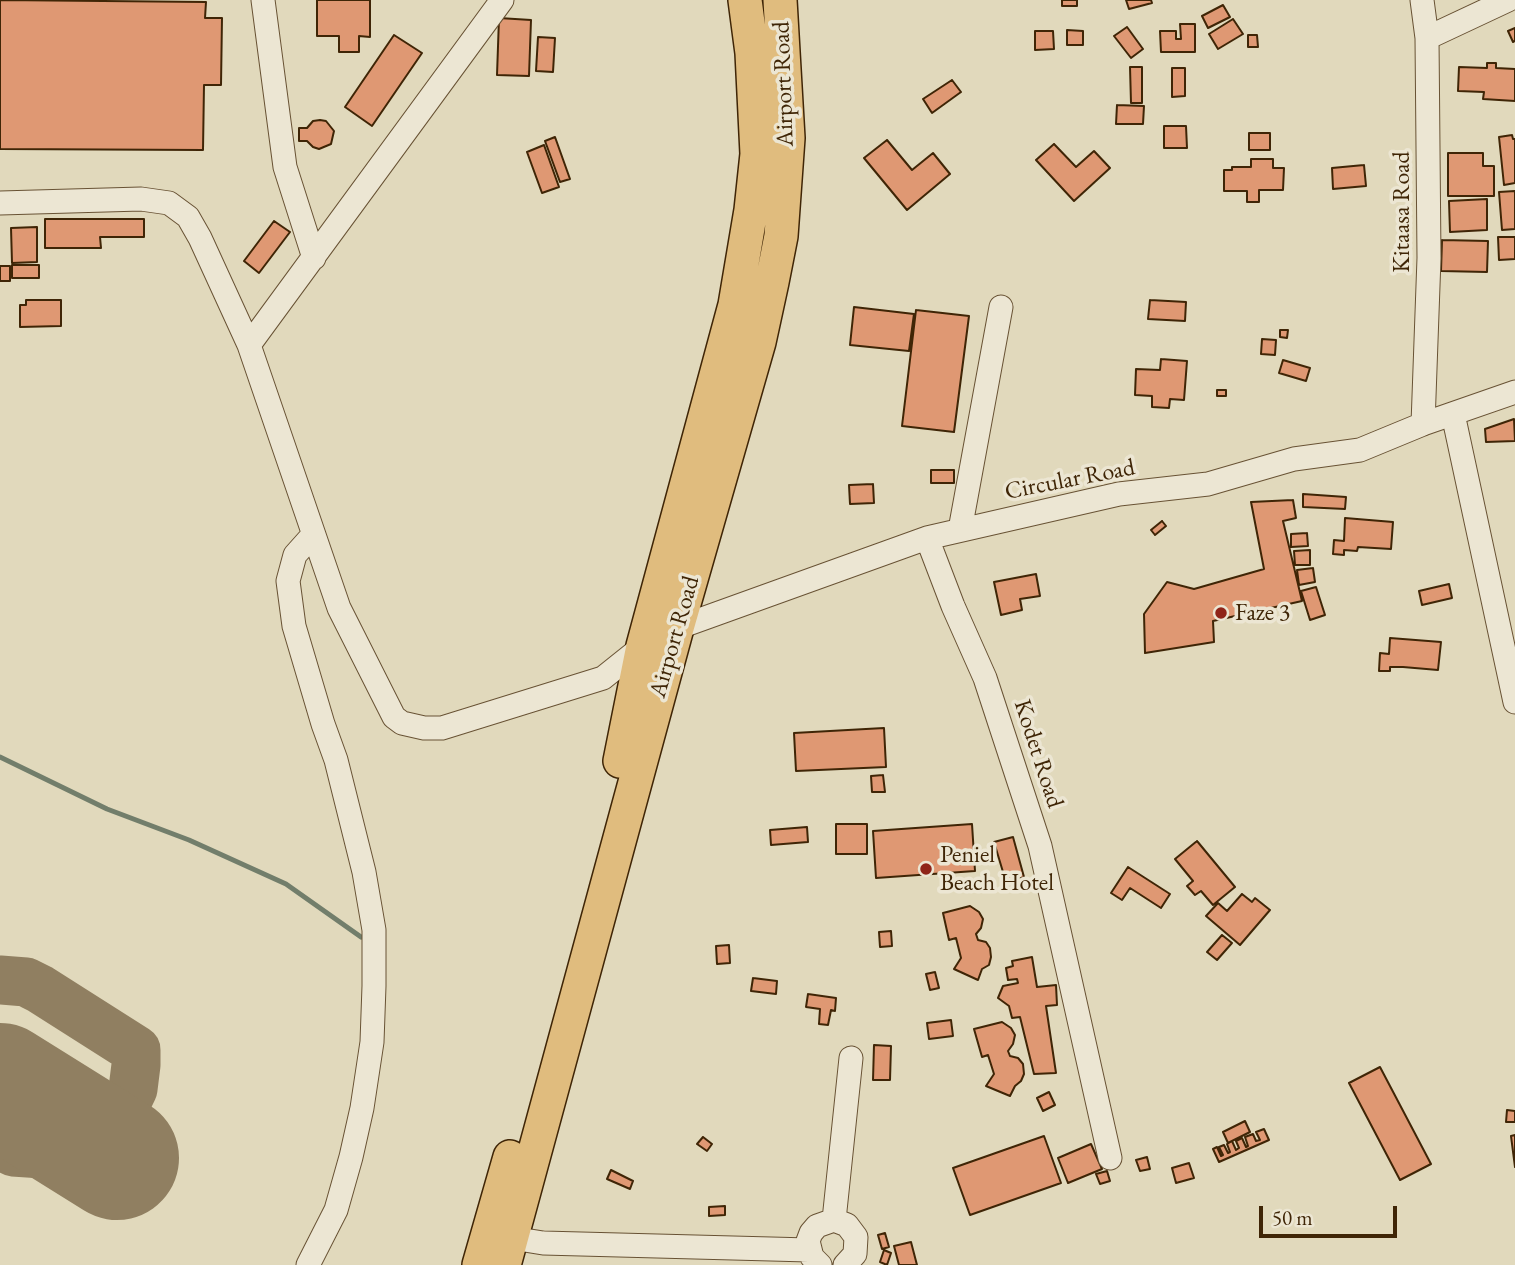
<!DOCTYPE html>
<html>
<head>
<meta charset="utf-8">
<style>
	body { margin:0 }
	#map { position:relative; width:1515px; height:1265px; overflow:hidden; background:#e1d9bc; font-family:"EB Garamond",serif }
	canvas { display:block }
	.scale { position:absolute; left:1259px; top:1206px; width:138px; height:32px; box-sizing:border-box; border:4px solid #3f2506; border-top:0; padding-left:9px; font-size:21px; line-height:24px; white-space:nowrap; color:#3f2506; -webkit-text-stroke:5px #ece6d3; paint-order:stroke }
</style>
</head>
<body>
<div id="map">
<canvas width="1515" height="1265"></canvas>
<div class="scale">50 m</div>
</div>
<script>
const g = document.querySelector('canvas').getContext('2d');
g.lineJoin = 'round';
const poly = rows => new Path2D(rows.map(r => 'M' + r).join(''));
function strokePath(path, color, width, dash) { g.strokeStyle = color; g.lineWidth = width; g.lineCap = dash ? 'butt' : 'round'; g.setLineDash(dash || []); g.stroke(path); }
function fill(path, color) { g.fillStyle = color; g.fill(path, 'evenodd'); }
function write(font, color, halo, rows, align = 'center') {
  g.font = font + ' "EB Garamond",serif'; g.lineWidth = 7; g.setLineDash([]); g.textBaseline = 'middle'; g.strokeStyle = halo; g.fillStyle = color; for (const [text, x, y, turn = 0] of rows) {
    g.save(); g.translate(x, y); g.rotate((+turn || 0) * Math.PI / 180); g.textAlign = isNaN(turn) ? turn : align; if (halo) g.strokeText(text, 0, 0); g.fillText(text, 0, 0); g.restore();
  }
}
strokePath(poly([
	[0,757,107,809,189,840,286,884,361,937]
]), '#727e6b', 5);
strokePath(poly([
	[0,980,26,982,40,989,136,1050,136,1065,133,1089,122,1112,105,1133,91,1142,68,1151,43,1154,13,1152,0,1144]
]), '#907f61', 49);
strokePath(poly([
	[0,1085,117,1158]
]), '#907f61', 124);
const building = poly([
	[0,0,206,2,205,18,222,18,221,85,204,85,203,150,0,149,0,0],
	[317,0,370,0,370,37,359,36,359,52,339,52,339,36,317,36,317,0],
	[1062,0,1077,0,1077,6,1062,6,1062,0],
	[1126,0,1151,0,1152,3,1129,9,1126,0],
	[1223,5,1230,17,1208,28,1202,16,1223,5],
	[499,18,531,20,529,76,497,75,499,18],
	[1233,19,1243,34,1218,49,1209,34,1233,19],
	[1180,24,1195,24,1195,52,1161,52,1160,31,1176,31,1176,39,1181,39,1180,24],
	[1127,27,1143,49,1131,58,1114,36,1127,27],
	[1515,28,1515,41,1513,42,1508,31,1515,28],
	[1067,30,1083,31,1083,45,1067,45,1067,30],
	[1035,31,1053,31,1054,49,1035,50,1035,31],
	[394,35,422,53,372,126,345,107,394,35],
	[1248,35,1257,35,1258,47,1248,47,1248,35],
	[538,37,555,38,553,72,536,71,538,37],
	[1487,63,1496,63,1496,68,1515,69,1515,101,1483,99,1484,92,1458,91,1459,67,1487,68,1487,63],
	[1130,67,1142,67,1142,103,1131,103,1130,67],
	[1172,68,1185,68,1185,96,1172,97,1172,68],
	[952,80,961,92,932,113,923,99,952,80],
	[1117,105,1144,106,1143,124,1116,124,1117,105],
	[320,120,326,121,334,131,331,144,319,149,313,147,307,141,299,141,299,128,307,128,313,121,320,120],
	[1164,126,1186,126,1187,148,1164,148,1164,126],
	[1249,133,1270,133,1270,150,1249,150,1249,133],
	[1512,135,1513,139,1515,139,1515,183,1504,185,1499,137,1512,135],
	[555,137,570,179,560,182,545,141,555,137],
	[887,140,912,170,933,153,950,174,907,210,864,158,887,140],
	[1054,144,1076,167,1094,151,1110,168,1074,201,1036,160,1054,144],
	[544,145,559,187,542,193,527,152,544,145],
	[1448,153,1483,153,1483,166,1494,166,1494,196,1448,196,1448,153],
	[1251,159,1273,159,1273,168,1284,168,1283,190,1259,190,1259,202,1247,202,1247,191,1224,191,1224,170,1232,170,1232,167,1251,167,1251,159],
	[1364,165,1366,186,1333,189,1332,168,1364,165],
	[1515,191,1515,229,1502,230,1499,192,1515,191],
	[1487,199,1487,230,1450,232,1449,201,1487,199],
	[45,219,144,219,144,237,100,237,101,248,45,248,45,219],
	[274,221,290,232,259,273,244,261,274,221],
	[37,227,37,262,12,263,11,228,37,227],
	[1498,237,1515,237,1515,259,1499,260,1498,237],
	[1442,240,1488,241,1487,272,1441,271,1442,240],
	[12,265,39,265,39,278,12,278,12,265],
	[0,266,10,266,10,281,0,281,0,266],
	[26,300,61,300,61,326,20,327,20,305,26,305,26,300],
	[1150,300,1186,302,1185,321,1148,319,1150,300],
	[854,307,914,314,909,351,850,345,854,307],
	[916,310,969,316,954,432,902,426,916,310],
	[1280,330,1288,330,1287,338,1280,337,1280,330],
	[1262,339,1276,340,1275,355,1261,354,1262,339],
	[1161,359,1187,361,1184,400,1170,399,1169,408,1152,407,1152,396,1135,395,1136,369,1160,370,1161,359],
	[1283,360,1310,368,1306,381,1279,373,1283,360],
	[1217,390,1226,390,1226,396,1217,396,1217,390],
	[1514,419,1515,441,1486,442,1485,429,1514,419],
	[931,470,954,470,954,483,931,483,931,470],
	[873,484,874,503,850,504,849,485,873,484],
	[1303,494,1346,497,1345,509,1303,507,1303,494],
	[1293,500,1296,518,1283,521,1302,601,1213,621,1214,642,1145,653,1144,614,1167,582,1194,589,1264,569,1251,502,1293,500],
	[1345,518,1393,522,1391,549,1358,547,1357,551,1344,550,1344,555,1333,554,1334,540,1344,541,1345,518],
	[1162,521,1166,526,1155,535,1151,530,1162,521],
	[1307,533,1308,546,1291,547,1291,534,1307,533],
	[1310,550,1310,565,1295,565,1294,551,1310,550],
	[1313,568,1315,582,1299,585,1297,570,1313,568],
	[1036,574,1040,596,1020,599,1022,610,1001,615,994,582,1036,574],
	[1449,584,1452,598,1422,605,1419,591,1449,584],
	[1316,587,1325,615,1310,620,1301,591,1316,587],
	[1390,638,1441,642,1438,670,1403,667,1390,667,1390,671,1379,671,1380,653,1389,654,1390,638],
	[884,728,886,767,796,771,794,733,884,728],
	[883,775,885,792,872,792,871,776,883,775],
	[836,824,867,824,867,854,836,854,836,824],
	[972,824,975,871,876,878,873,831,972,824],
	[807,827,808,842,771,845,770,830,807,827],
	[1013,837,1024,877,1006,882,994,842,1013,837],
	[1197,841,1235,887,1213,905,1201,891,1195,895,1187,886,1193,881,1175,859,1197,841],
	[1128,867,1170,894,1161,908,1130,888,1122,900,1111,893,1128,867],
	[1242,894,1252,902,1255,898,1270,910,1240,945,1206,916,1218,903,1227,911,1242,894],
	[970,906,979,912,983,919,981,928,976,934,978,940,986,942,990,948,991,957,989,965,982,969,978,980,954,969,961,958,956,938,949,940,943,913,970,906],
	[891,931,892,946,880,947,879,932,891,931],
	[1222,935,1232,943,1217,960,1207,952,1222,935],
	[729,945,730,963,717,964,716,946,729,945],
	[1032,957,1037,987,1056,985,1057,1005,1046,1006,1056,1073,1034,1074,1020,1017,1012,1018,1009,1006,998,998,1003,986,1018,983,1017,979,1008,980,1006,968,1013,966,1012,961,1032,957],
	[935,972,939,988,930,990,926,974,935,972],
	[753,978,777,981,776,994,751,991,753,978],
	[808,994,836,998,835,1011,831,1010,828,1025,819,1024,820,1009,806,1007,808,994],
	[951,1020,953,1036,929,1039,927,1023,951,1020],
	[1002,1022,1011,1028,1015,1035,1013,1044,1008,1051,1010,1056,1018,1058,1023,1064,1024,1074,1021,1081,1015,1086,1010,1096,986,1086,994,1074,988,1055,982,1057,974,1029,1002,1022],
	[874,1045,891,1046,890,1080,873,1080,874,1045],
	[1380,1067,1431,1164,1400,1180,1349,1083,1380,1067],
	[1049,1092,1055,1105,1043,1111,1037,1098,1049,1092],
	[1507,1110,1515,1111,1515,1122,1506,1122,1507,1110],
	[1245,1121,1250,1132,1228,1143,1223,1132,1245,1121],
	[1264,1129,1269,1140,1219,1162,1213,1149,1217,1147,1221,1156,1223,1155,1219,1147,1224,1145,1228,1153,1230,1152,1227,1144,1232,1141,1236,1150,1239,1148,1236,1141,1242,1138,1246,1147,1248,1146,1245,1137,1253,1134,1256,1141,1260,1140,1256,1132,1264,1129],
	[1515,1135,1515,1167,1511,1136,1515,1135],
	[1044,1136,1061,1183,970,1215,953,1168,1044,1136],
	[703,1137,712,1144,707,1151,697,1144,703,1137],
	[1091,1144,1102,1169,1068,1183,1058,1158,1091,1144],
	[1147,1157,1150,1169,1140,1171,1136,1160,1147,1157],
	[1189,1163,1194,1178,1176,1183,1172,1168,1189,1163],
	[611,1170,633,1181,630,1189,607,1179,611,1170],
	[1107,1171,1110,1181,1100,1184,1096,1174,1107,1171],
	[725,1206,725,1215,709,1216,709,1207,725,1206],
	[885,1233,889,1247,882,1249,878,1235,885,1233],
	[911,1242,917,1265,899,1265,894,1246,911,1242],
	[884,1250,891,1253,887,1265,880,1262,884,1250]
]);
fill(building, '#df9873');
strokePath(building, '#3f2506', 2);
const minor = poly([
	[263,0,285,167,314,258],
	[1422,0,1427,38,1429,258,1423,424],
	[1427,38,1508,0],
	[0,203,141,199,169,203,188,217,200,238,249,345,339,608,394,717,402,723,424,728,442,728,603,678,643,646,677,628,927,538,1119,494,1208,484,1294,459,1360,450,1423,424,1515,392],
	[249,345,502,0],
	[1453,414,1515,702],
	[960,530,1001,307],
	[927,538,953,606,985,678,1040,846,1110,1158],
	[834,1220,851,1058],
	[512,1238,543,1243,809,1250],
	[308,1265,336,1210,351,1157,362,1108,372,1042,374,986,374,930,364,872,336,760,323,724,294,626,288,581,295,555,312,536],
	[820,1265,812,1257,808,1241,811,1233,817,1226,834,1220,847,1225,856,1237,855,1254,845,1265]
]);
const highway = poly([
	[620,761,643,646,735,305,751,210,757,154,752,53,745,0],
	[479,1265,510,1157],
	[504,1265,677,628,759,342,772,282,781,236,788,138,780,0]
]);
strokePath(minor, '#685234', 25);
strokePath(highway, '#3f2506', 36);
strokePath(minor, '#ece6d3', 23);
strokePath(highway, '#e0bc7e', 33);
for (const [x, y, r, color] of [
	[1221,613,7,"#8f2418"],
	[926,869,7,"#8f2418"]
]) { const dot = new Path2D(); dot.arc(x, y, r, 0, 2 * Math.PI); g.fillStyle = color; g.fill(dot); strokePath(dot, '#ece6d3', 2.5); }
write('24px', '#3f2506', '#ece6d3', [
	["Airport Road",784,84,-92],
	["Kitaasa Road",1402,212,-90],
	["Circular Road",1070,480,-11],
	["Airport Road",675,637,-74],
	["Kodet Road",1038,754,72]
]);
write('24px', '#3f2506', '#ece6d3', [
	["Faze 3",1235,613],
	["Peniel",940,855],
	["Beach Hotel",940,883]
], 'left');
</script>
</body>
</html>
